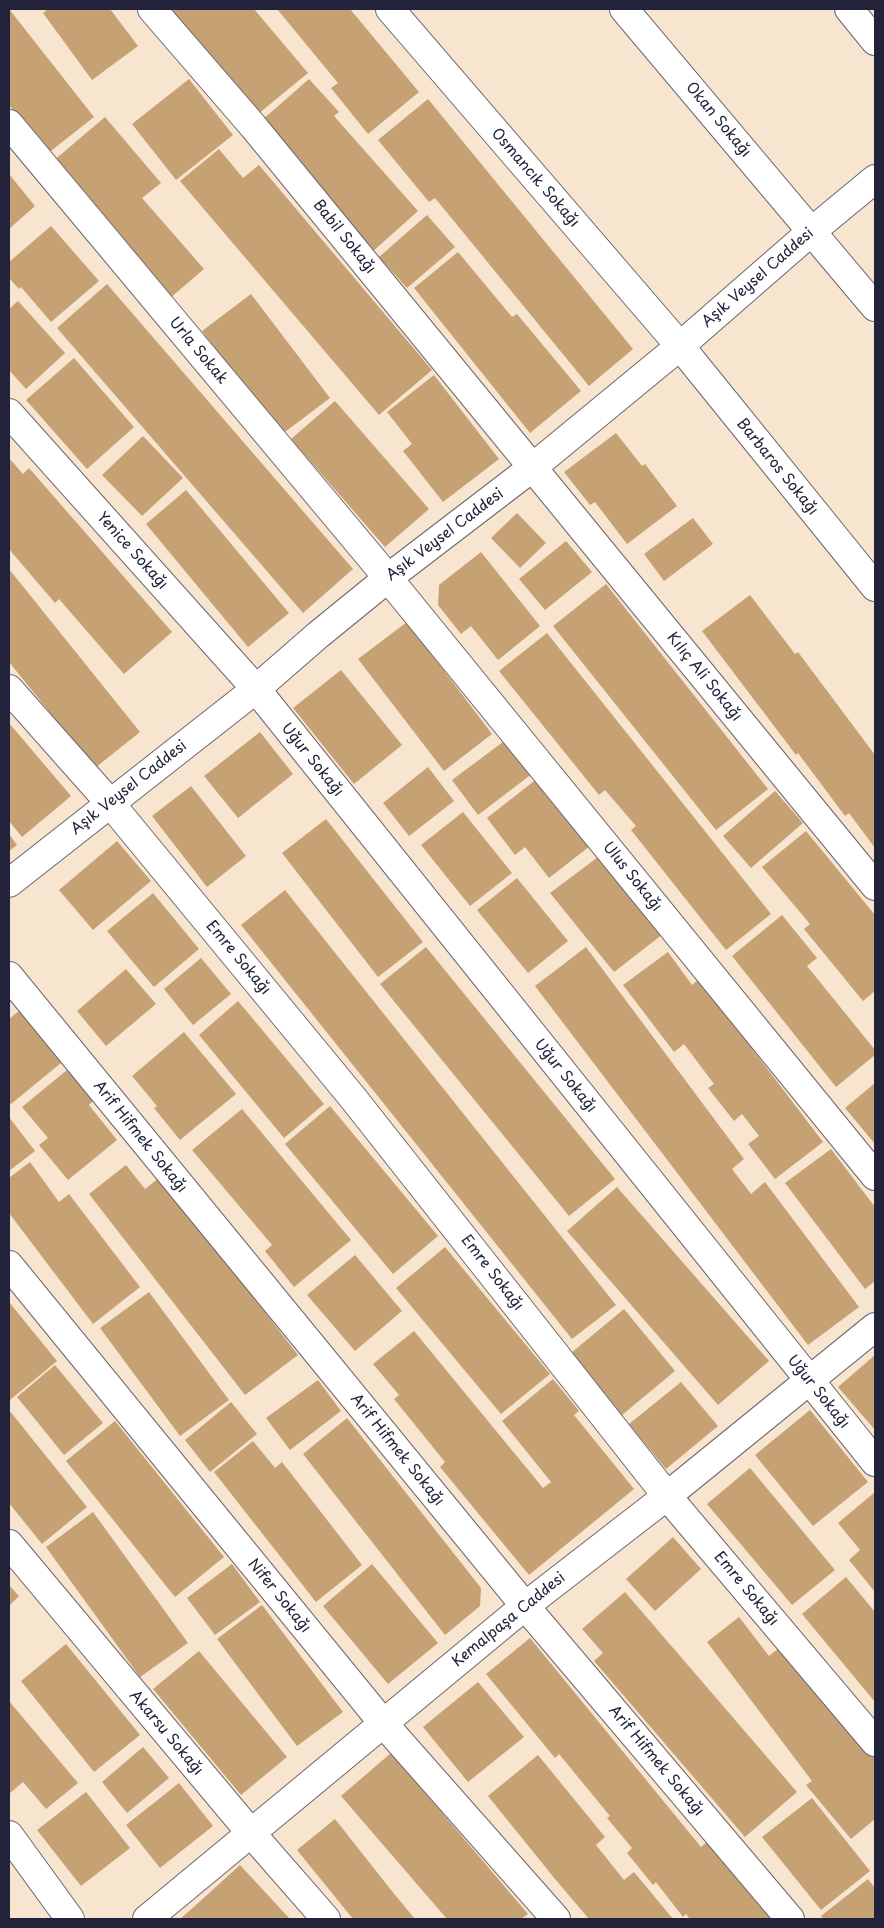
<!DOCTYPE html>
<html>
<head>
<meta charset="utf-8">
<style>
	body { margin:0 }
	#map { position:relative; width:884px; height:1928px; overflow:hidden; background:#f7e5d0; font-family:"Playpen Sans",sans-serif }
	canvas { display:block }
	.frame { position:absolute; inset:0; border:10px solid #22223b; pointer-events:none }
</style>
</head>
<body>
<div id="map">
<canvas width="884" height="1928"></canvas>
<div class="frame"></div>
</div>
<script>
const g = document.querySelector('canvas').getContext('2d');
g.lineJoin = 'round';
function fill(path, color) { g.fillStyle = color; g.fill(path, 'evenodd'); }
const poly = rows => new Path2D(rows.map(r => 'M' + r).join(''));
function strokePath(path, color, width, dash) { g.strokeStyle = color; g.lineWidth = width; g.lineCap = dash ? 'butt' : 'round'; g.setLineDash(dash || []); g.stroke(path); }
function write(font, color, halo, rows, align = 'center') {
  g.font = font + ' "Playpen Sans",sans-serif'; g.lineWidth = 4; g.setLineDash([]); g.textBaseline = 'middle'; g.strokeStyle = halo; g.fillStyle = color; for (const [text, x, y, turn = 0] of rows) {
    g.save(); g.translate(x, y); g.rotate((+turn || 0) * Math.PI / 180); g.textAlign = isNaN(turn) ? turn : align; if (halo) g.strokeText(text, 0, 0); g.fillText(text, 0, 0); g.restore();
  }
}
fill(poly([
	[9,9,94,117,47,154,9,105],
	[48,9,110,9,138,46,92,80,43,13],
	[170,9,254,9,308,73,258,114],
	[277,9,350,9,419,92,368,134,331,88,338,83],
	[189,79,233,135,176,180,132,124],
	[309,79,339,112,334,116,418,211,371,253,343,221,346,218,261,121],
	[428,99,633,349,589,386,435,198,429,202,378,140],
	[105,117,161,183,142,198,204,269,169,299,52,162],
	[219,149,243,178,259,165,432,370,379,415,180,181],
	[9,174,35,206,9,229],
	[427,215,455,247,407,288,379,257],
	[51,226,99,281,51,322,21,287,19,289,9,278,9,262],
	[458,252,512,317,517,314,581,391,530,433,414,288],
	[107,284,353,569,303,613,57,328],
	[251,294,330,398,281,435,202,331],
	[18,301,65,353,26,389,9,370,9,309],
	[74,358,134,427,87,469,26,400],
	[434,375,499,459,443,502,403,451,412,444,387,412],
	[335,401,429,509,385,547,291,439],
	[616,433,642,466,645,464,677,506,627,544,595,502,590,505,564,472],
	[143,436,183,478,142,516,102,475],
	[9,458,23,474,29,468,172,632,124,674,59,599,55,603,9,549],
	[186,490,289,613,248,647,146,524],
	[517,513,546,543,520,568,491,538],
	[693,518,713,544,664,581,644,554],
	[566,541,592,572,545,610,519,579],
	[481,552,540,626,498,660,471,626,461,634,438,605,439,585],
	[9,569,140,732,95,768,9,662],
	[606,584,768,789,716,830,553,626],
	[750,595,795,654,798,652,875,755,875,848,849,813,845,816,798,753,796,755,702,631],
	[407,622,492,734,444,771,358,659],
	[547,633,771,914,726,950,631,830,636,826,605,790,599,795,499,671],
	[341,670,402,745,354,784,293,708],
	[9,723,71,796,22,837,9,821],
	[260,732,293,774,238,818,204,776],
	[507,739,533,773,478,815,452,780],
	[428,767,454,801,409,836,383,803],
	[538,778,590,846,549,878,525,847,515,855,487,818],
	[191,786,246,856,207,887,152,816],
	[775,791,803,823,751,868,723,836],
	[463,812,512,873,470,906,421,845],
	[326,819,423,942,378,977,282,853],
	[806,831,875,915,875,991,863,1001,804,929,810,924,762,867],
	[9,834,17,845,9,851],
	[117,841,151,881,93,930,59,890],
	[602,854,663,934,614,972,550,893],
	[517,878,568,941,528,973,477,910],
	[285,890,616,1305,572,1339,241,925],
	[153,893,199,949,154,987,107,931],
	[782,915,817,958,807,966,875,1050,875,1055,836,1087,732,956],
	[426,947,615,1179,569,1216,380,984],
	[586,947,744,1159,732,1169,751,1194,765,1182,859,1307,808,1345,535,986],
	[668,952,692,985,699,979,823,1142,775,1179,748,1144,759,1136,742,1114,734,1121,708,1088,714,1084,684,1044,674,1052,623,985],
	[201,958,231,994,193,1025,164,989],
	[126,969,156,1004,106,1046,77,1011],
	[238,1001,324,1104,284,1138,199,1035],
	[19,1011,61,1063,11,1104,9,1102,9,1019],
	[184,1032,236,1094,180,1140,154,1108,157,1106,132,1076],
	[67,1070,93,1101,89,1105,117,1140,68,1180,39,1145,48,1138,22,1107],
	[875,1083,875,1144,845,1108],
	[330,1106,438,1236,393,1274,285,1144],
	[242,1109,351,1240,294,1287,265,1251,272,1245,192,1150],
	[9,1117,35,1151,9,1171],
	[831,1149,875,1207,875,1281,865,1289,785,1183],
	[30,1162,59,1202,69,1194,140,1287,93,1324,9,1213,9,1178],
	[126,1165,145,1189,160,1177,298,1355,245,1395,89,1194],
	[617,1187,769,1361,718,1405,567,1231],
	[445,1247,550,1374,501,1414,396,1288],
	[355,1255,402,1311,355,1351,307,1295],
	[149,1292,229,1400,180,1436,100,1328],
	[9,1302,57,1361,10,1400,9,1399],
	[624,1309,675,1371,622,1415,571,1353],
	[414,1331,543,1488,551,1482,502,1421,553,1379,579,1411,574,1415,634,1489,529,1575,440,1467,445,1462,394,1399,399,1395,373,1364],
	[875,1355,875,1430,838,1387],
	[55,1365,103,1423,64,1455,17,1397],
	[318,1380,341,1411,290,1450,266,1418],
	[681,1382,718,1426,666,1469,629,1424],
	[231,1402,257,1434,210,1472,185,1440],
	[9,1410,87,1507,42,1544,9,1503],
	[810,1410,868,1482,813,1526,755,1455],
	[347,1418,481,1588,480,1606,445,1635,303,1454],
	[115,1421,224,1557,175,1597,66,1461],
	[253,1441,275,1468,282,1462,362,1565,316,1602,214,1472],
	[750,1468,835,1570,792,1605,707,1504],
	[875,1492,875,1592,849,1560,860,1550,838,1523],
	[93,1512,188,1643,140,1677,46,1547],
	[673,1537,701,1569,655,1611,626,1579],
	[232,1564,260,1602,215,1635,187,1598],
	[372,1564,438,1643,388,1684,323,1606],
	[846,1577,875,1612,875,1702,802,1614],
	[9,1585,19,1596,9,1606],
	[625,1592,797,1792,745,1837,594,1661,603,1653,582,1629],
	[262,1605,343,1712,297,1746,217,1639],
	[739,1617,769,1656,783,1645,858,1743,863,1738,875,1752,875,1819,851,1839,806,1785,812,1781,707,1642],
	[530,1638,701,1847,708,1841,735,1876,741,1871,775,1919,690,1919,686,1914,683,1917,656,1882,653,1885,627,1853,632,1848,607,1818,610,1816,559,1754,555,1758,486,1674],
	[66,1644,140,1735,94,1772,21,1681],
	[199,1651,287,1757,241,1795,153,1689],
	[478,1682,524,1737,468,1782,423,1727],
	[9,1701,78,1783,46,1809,23,1782,9,1794],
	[143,1747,169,1778,127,1813,102,1782],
	[391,1753,528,1914,521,1919,447,1919,341,1796],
	[538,1755,605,1837,596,1845,624,1880,634,1872,673,1919,589,1919,555,1879,488,1796],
	[179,1783,213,1826,160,1868,126,1825],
	[86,1792,130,1848,81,1886,37,1830],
	[812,1798,870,1871,821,1910,762,1837],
	[335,1819,395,1895,415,1919,353,1919,297,1850],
	[240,1865,290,1919,180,1919,196,1905],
	[868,1879,875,1888,875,1919,823,1919,821,1916]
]), '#c5a174');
const minor = poly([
	[152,9,253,126,875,886],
	[390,9,680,346,875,587],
	[624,9,875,307],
	[849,9,875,41],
	[9,124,388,578,875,1176],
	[9,413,256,689,875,1462],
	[9,689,110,803,353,1098,667,1496,875,1742],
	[9,976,525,1606,790,1919],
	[9,1265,383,1723,556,1919],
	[9,1544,250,1832,326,1919],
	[9,1835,70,1919]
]);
const major = poly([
	[9,883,256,689,318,635,388,578,533,467,680,346,812,231,875,179],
	[147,1919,525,1606,667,1496,875,1327]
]);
strokePath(minor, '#6d666f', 30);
strokePath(major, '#6d666f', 30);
strokePath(minor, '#fff', 28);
strokePath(major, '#fff', 28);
write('15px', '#22223b', '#fff', [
	["Okan Sokağı",718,120,50],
	["Osmancık Sokağı",535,178,49],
	["Babil Sokağı",344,237,51],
	["Aşık Veysel Caddesi",758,278,-41],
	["Urla Sokak",198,351,50],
	["Barbaros Sokağı",777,467,51],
	["Aşık Veysel Caddesi",445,535,-37],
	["Yenice Sokağı",132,551,48],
	["Kılıç Ali Sokağı",704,677,51],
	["Uğur Sokağı",312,760,51],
	["Aşık Veysel Caddesi",129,788,-38],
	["Ulus Sokağı",632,877,51],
	["Emre Sokağı",238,958,50],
	["Uğur Sokağı",565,1076,51],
	["Arif Hifmek Sokağı",140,1137,51],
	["Emre Sokağı",492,1273,52],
	["Uğur Sokağı",818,1392,51],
	["Arif Hifmek Sokağı",397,1450,51],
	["Emre Sokağı",746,1589,50],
	["Nifer Sokağı",279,1596,51],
	["Kemalpaşa Caddesi",509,1620,-39],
	["Akarsu Sokağı",166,1733,50],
	["Arif Hifmek Sokağı",656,1761,50]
]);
</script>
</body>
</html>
